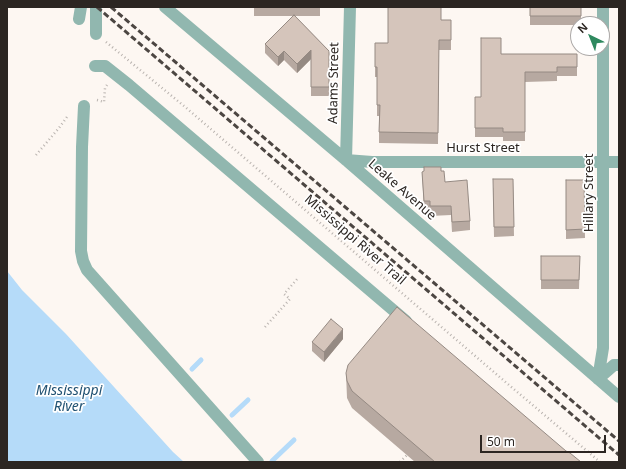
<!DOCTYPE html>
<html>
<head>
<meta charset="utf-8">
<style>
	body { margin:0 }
	#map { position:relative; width:626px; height:469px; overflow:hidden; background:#fdf7f2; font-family:"Noto Sans",sans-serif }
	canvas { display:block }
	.frame { position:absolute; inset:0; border:8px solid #2c2622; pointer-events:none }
	.north { position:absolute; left:570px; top:16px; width:40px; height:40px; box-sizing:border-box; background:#fff; border:1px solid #aba8a7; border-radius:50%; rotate:317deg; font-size:11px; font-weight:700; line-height:16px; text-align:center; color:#2c2622 }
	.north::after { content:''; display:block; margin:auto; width:14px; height:18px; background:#2f895f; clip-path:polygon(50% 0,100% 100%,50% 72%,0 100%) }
	.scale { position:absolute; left:480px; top:435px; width:126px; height:18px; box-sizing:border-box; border:2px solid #2c2622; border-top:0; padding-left:5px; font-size:12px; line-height:14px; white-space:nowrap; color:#2c2622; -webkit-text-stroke:3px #fff; paint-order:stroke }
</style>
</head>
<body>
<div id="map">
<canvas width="626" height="469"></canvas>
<div class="frame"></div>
<div class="north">N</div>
<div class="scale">50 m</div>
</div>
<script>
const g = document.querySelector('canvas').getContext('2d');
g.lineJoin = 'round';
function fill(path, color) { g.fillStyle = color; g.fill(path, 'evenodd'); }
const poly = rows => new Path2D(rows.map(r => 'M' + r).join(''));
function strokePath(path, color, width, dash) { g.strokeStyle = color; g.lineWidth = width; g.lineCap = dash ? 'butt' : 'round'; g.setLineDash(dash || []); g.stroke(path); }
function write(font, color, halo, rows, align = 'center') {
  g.font = font + ' "Noto Sans",sans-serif'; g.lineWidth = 3.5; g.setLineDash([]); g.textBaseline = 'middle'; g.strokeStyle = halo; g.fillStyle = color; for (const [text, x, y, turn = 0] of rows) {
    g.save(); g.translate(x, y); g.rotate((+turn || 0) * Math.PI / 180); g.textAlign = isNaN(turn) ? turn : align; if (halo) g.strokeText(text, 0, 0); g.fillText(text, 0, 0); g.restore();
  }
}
fill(poly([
	[7,248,209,462,7,462]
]), '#b5dbf9');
fill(poly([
	[7,246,52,287,211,462,184,462,173,452,66,334,22,290,7,271]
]), '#fdf7f2');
strokePath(poly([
	[192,369,201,360],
	[232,415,248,400],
	[272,461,294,440]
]), '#b5dbf9', 5);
strokePath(poly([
	[106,42,184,106,509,385,600,462],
	[97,100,104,102,105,88,107,85],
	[36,155,59,128,67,117,68,115],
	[265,327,290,299,284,294,299,277],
	[400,462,407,455]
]), '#b9b3af', 2.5, [1, 3]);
strokePath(poly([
	[165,7,346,160,619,397],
	[79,19,81,7],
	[96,34,96,7],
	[95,66,105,66,129,85,406,321],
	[84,106,82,147,81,251,83,261,87,270,258,462],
	[346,160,372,162,619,162],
	[346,160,350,7],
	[598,379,603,348,603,7],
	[598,379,614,365,619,365]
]), '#91b7af', 12);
strokePath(poly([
	[97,7,619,455],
	[111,7,619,441]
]), '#4c4642', 3, [6, 3]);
fill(poly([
	[254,7,320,7,320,16,295,16,329,51,329,96,311,96,311,59,297,73,284,60,278,66,265,53,265,44,293,16,254,16],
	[530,7,581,7,581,24,578,24,578,25,530,25],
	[441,20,451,20,451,50,439,50,438,144,379,143,379,116,377,116,377,77,375,77,375,43,388,43],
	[501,54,577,54,577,76,557,76,557,81,525,82,525,141,503,141,503,137,475,137,475,97,481,97],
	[441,171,445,182,470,221,470,230,452,232,451,215,430,216,430,210,424,211,422,172],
	[513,179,514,236,494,237,493,188],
	[566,180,584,180,585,238,566,239],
	[541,256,580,256,579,289,541,289],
	[343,339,324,362,312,351,312,342],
	[346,373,566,451,581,462,415,462,352,408,347,398]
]), '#b7a9a1');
fill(poly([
	[311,50,311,59,297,73,297,64],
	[284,51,284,60,278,66,278,57],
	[343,329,343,339,324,362,324,352]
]), '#958a83');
const building = poly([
	[388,7,441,7,441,20,451,20,451,40,439,40,438,133,379,132,380,105,377,105,377,67,375,67,375,43,388,43,388,7],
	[530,7,581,7,581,16,530,16,530,7],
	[294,15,329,51,329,87,311,87,311,50,297,64,284,51,278,57,265,44,294,15],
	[481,38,501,38,501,54,577,54,577,67,557,67,557,72,525,72,525,132,503,132,503,128,475,128,475,97,481,97,481,38],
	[424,167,441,167,441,171,444,171,445,182,467,180,470,221,452,222,451,206,430,206,430,201,424,201,422,172,424,171,424,167],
	[493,179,513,179,514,227,494,227,493,179],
	[566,180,584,180,585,229,566,230,566,180],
	[541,256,580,256,579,280,541,280,541,256],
	[397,307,566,451,570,453,581,462,435,462,352,391,347,381,346,373,348,365,397,307],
	[331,319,343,329,324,352,312,342,331,319]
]);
fill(building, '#d5c5bb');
strokePath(building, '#958a83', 1);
write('13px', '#2c2622', '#fff', [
	["Adams Street",334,83,-89],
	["Hurst Street",483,148],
	["Leake Avenue",402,190,41],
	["Hillary Street",589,193,-90],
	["Mississippi River Trail",355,240,41]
]);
write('italic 14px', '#205172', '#fff', [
	["Mississippi",69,391],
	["River",69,407]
]);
</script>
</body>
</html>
